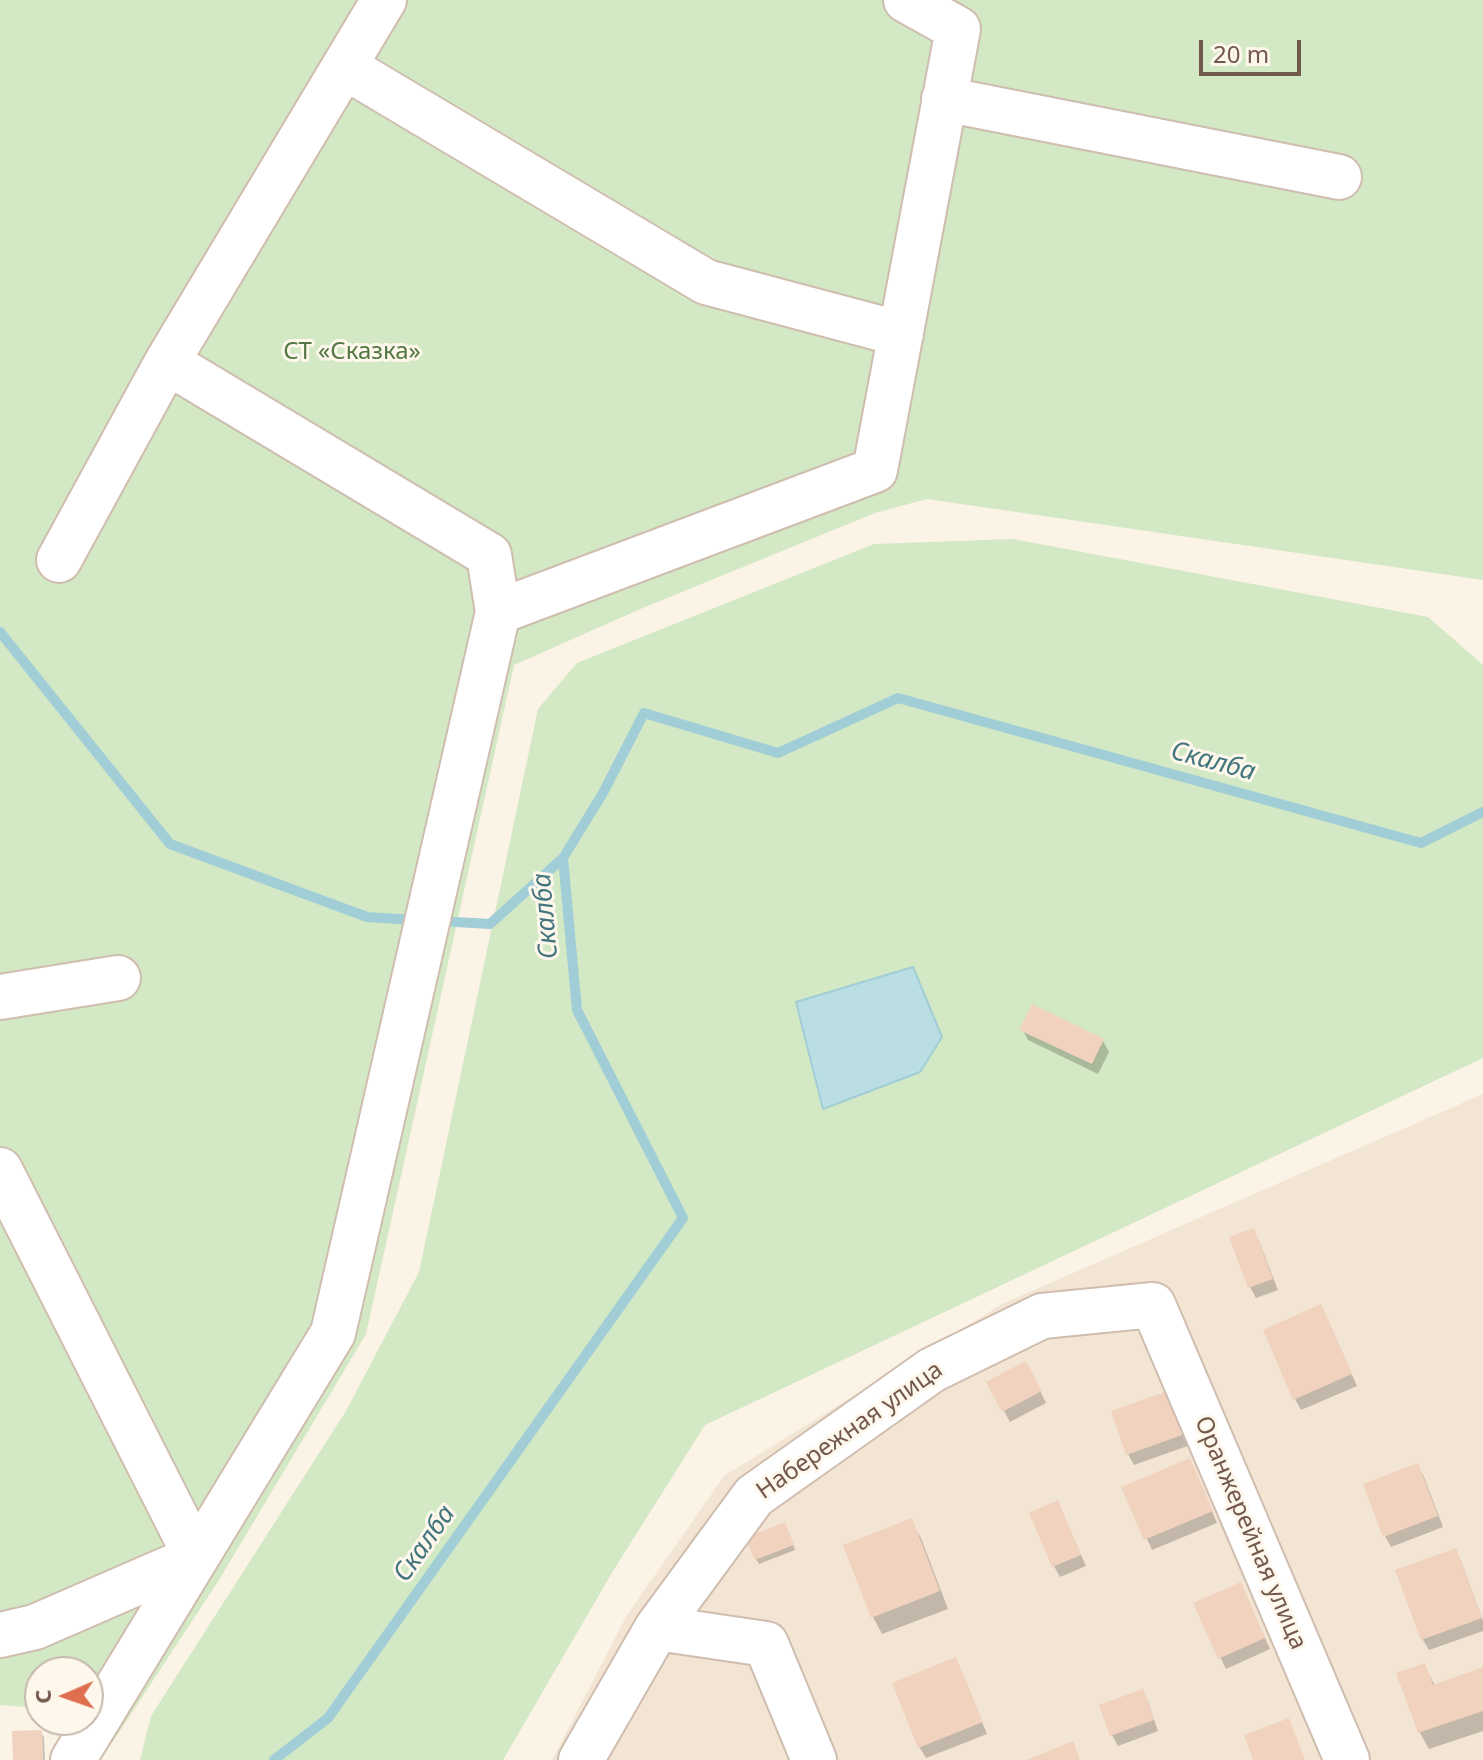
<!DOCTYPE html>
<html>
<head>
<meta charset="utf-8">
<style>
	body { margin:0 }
	#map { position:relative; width:1483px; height:1760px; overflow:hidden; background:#fbf3e5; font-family:"Noto Sans",sans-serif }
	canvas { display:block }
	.north { position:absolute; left:24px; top:1656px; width:80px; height:80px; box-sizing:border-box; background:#fef7ec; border:2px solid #c6b8ac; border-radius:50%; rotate:268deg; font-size:22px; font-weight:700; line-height:32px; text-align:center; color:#73594b }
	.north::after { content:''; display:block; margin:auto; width:28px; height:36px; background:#e06f4f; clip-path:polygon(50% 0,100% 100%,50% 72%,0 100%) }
	.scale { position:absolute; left:1199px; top:40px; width:102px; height:36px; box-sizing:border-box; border:4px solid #73594b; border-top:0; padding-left:10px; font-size:24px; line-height:28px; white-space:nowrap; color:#73594b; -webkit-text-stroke:6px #fef7ec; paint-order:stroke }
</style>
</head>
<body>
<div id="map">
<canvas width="1483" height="1760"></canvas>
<div class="north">С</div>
<div class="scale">20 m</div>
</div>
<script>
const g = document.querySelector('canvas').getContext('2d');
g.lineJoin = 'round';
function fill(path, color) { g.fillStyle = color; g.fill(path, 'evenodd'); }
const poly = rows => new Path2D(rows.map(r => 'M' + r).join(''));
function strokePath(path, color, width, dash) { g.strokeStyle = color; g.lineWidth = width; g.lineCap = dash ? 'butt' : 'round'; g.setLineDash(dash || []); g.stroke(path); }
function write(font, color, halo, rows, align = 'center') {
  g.font = font + ' "Noto Sans",sans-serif'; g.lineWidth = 6; g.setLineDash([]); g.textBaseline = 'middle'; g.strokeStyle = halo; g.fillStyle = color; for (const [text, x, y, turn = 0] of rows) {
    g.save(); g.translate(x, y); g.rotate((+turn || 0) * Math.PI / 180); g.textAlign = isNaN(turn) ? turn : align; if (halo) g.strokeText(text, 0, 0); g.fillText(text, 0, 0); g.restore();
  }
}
fill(poly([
	[1483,1094,1483,1760,552,1760,627,1615,724,1476,1002,1304]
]), '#f3e5d4');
fill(poly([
	[0,0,1483,0,1483,580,927,499,875,513,638,610,514,665,366,1334,219,1580,112,1743,68,1720,88,1720,88,1672,40,1672,40,1708,0,1705],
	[1013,539,1428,617,1483,665,1483,1058,705,1425,613,1571,503,1760,140,1760,151,1716,346,1411,419,1272,538,709,577,663,874,544]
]), '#d3e8c4');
const water = poly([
	[913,967,942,1037,920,1072,823,1109,796,1002,913,967]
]);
fill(water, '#bbdee4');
strokePath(water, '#a1ced6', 2);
fill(poly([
	[1022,1029,1103,1041,1109,1052,1098,1074,1028,1040],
	[1253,1230,1259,1241,1278,1290,1256,1298,1250,1287,1231,1239],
	[1327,1318,1357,1386,1301,1410,1295,1399],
	[1032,1375,1046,1403,1010,1422,989,1383],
	[1172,1392,1193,1444,1134,1465,1128,1454],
	[1418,1466,1424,1477,1443,1527,1391,1547,1385,1536],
	[1195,1471,1217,1523,1152,1550,1124,1488],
	[1058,1503,1086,1566,1060,1577,1054,1566],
	[911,1521,921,1538,948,1609,882,1634,873,1617],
	[787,1529,795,1550,759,1564,756,1559],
	[1455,1550,1461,1561,1483,1621,1483,1631,1429,1650,1423,1640,1398,1571],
	[1246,1596,1270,1649,1226,1669,1195,1604],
	[1424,1665,1435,1686,1483,1669,1483,1731,1429,1749,1420,1733,1398,1674],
	[961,1671,987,1734,926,1758,920,1748,894,1684],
	[1142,1691,1148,1702,1158,1731,1118,1746,1112,1735],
	[41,1732,44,1737,45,1760,15,1760]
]), '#0003');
strokePath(poly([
	[0,632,170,844,367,917,415,920],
	[439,921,490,924,563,858],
	[274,1760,328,1718,683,1218,577,1010,563,858,603,793,644,713,778,753,898,698,1421,843,1483,812]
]), '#a1ced6', 10);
fill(poly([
	[1032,1004,1104,1039,1092,1064,1019,1030],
	[1254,1228,1273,1279,1248,1288,1229,1237],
	[1321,1304,1352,1374,1293,1400,1263,1330],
	[1026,1361,1042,1391,1002,1412,986,1382],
	[1173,1389,1188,1433,1126,1455,1111,1411],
	[1190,1458,1213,1511,1144,1540,1121,1487],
	[1418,1463,1438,1516,1383,1537,1363,1484],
	[1058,1500,1081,1555,1052,1567,1029,1513],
	[912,1518,940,1591,871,1618,843,1545],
	[785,1522,794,1545,755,1560,745,1538],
	[1456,1548,1482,1618,1421,1640,1395,1570],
	[1241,1582,1265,1638,1218,1659,1193,1603],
	[956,1657,983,1722,918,1748,892,1683],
	[1425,1663,1433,1685,1483,1667,1483,1711,1418,1733,1396,1673],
	[1143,1689,1154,1720,1110,1736,1099,1705],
	[1289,1718,1305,1760,1253,1760,1244,1735],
	[42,1730,43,1760,13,1760,12,1731],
	[1073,1741,1080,1760,1027,1760]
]), '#f0d2be');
const minor = poly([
	[345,67,706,282,901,334],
	[944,99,1339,177],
	[59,560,167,362,384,0],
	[498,612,875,470,958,29,906,0],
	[0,997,118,978],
	[0,1170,196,1557,35,1627,0,1635],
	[657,1628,766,1644,814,1760],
	[73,1760,333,1333,498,612,489,555,167,362],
	[581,1760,657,1628,754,1496,932,1370,1042,1316,1153,1305,1347,1760]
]);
strokePath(minor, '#cfbdaf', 48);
strokePath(minor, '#fff', 44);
write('24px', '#547843', '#fef7ec', [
	["СТ «Сказка»",352,352]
]);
write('24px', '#73594b', '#fef7ec', [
	["Набережная улица",850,1431,-35],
	["Оранжерейная улица",1250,1533,67]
]);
write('italic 26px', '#43757f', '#fef7ec', [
	["Скалба",1213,762,15],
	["Скалба",546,916,-95],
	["Скалба",425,1544,-55]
]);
</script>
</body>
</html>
